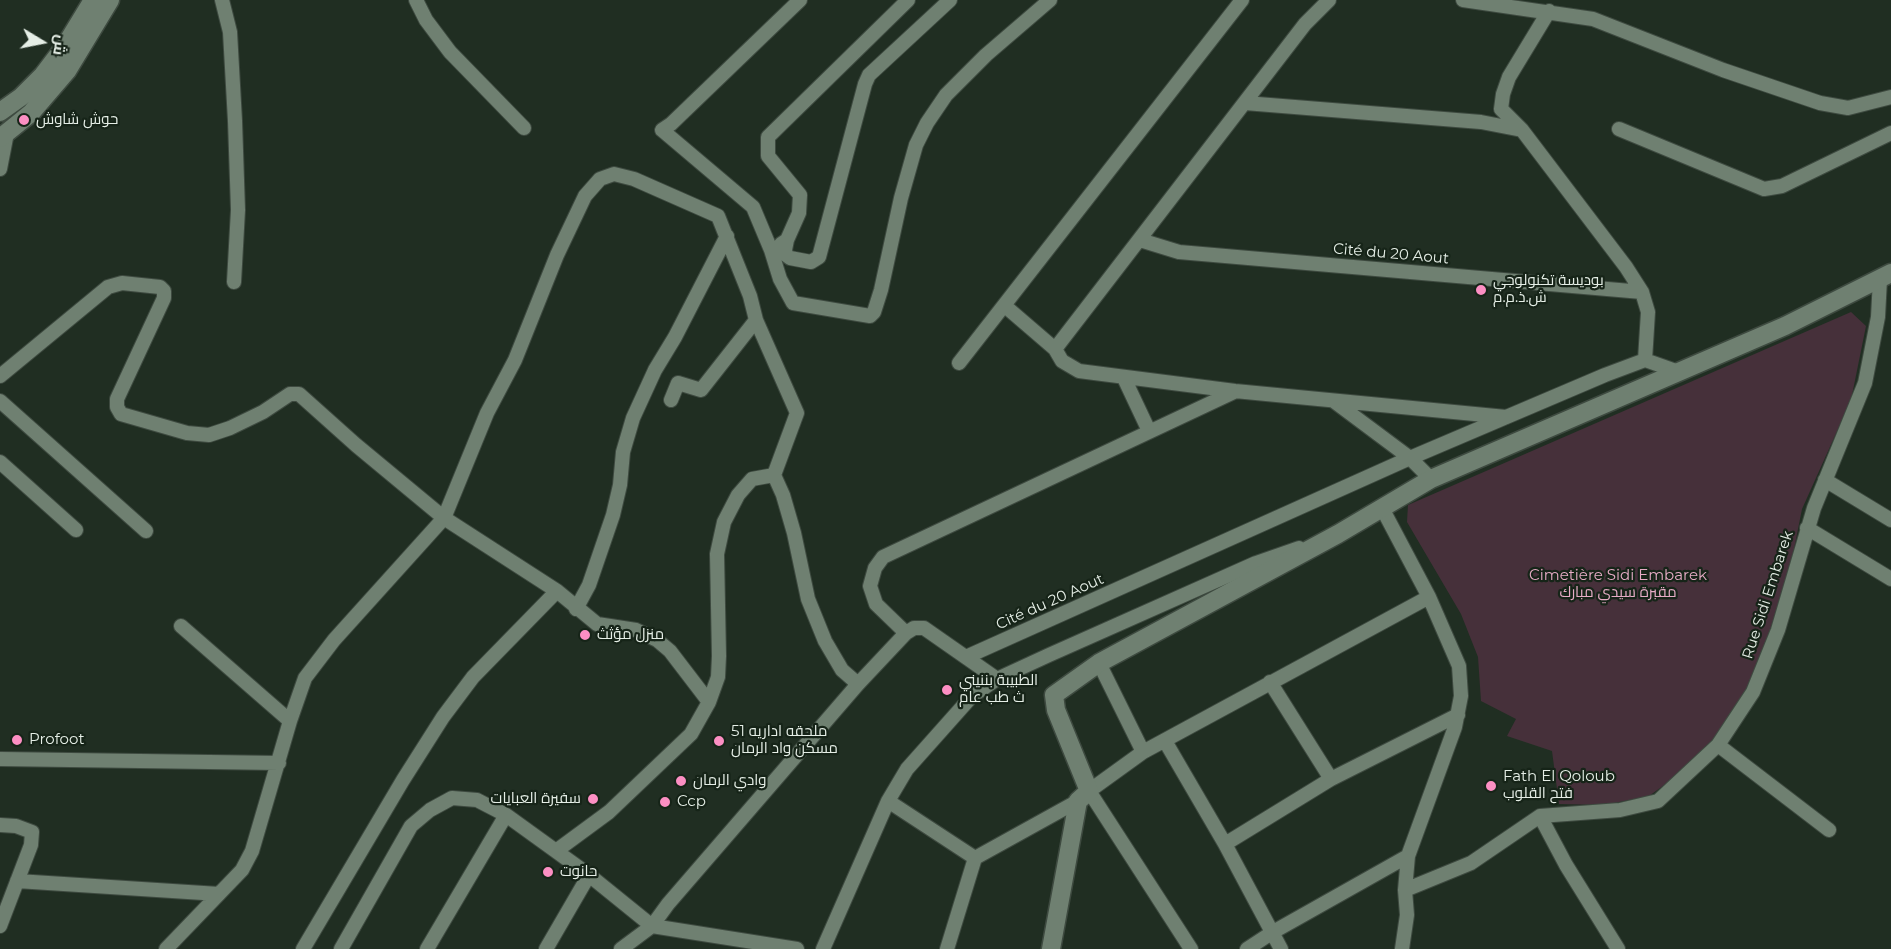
<!DOCTYPE html>
<html>
<head>
<meta charset="utf-8">
<style>
	body { margin:0 }
	#map { position:relative; width:1891px; height:949px; overflow:hidden; background:#202e22; font-family:Montserrat,Cairo,sans-serif }
	canvas { display:block }
	.north { position:absolute; left:12px; top:12px; width:60px; height:60px; -webkit-text-stroke:4px #162418; paint-order:stroke; rotate:100deg; font-size:16px; font-weight:700; line-height:24px; text-align:center; color:#e5eee6 }
	.north::after { content:''; display:block; margin:auto; width:21px; height:27px; background:#e5eee6; clip-path:polygon(50% 0,100% 100%,50% 72%,0 100%) }
</style>
</head>
<body>
<div id="map">
<canvas width="1891" height="949"></canvas>
<div class="north">ش</div>
</div>
<script>
const g = document.querySelector('canvas').getContext('2d');
g.lineJoin = 'round';
function fill(path, color) { g.fillStyle = color; g.fill(path, 'evenodd'); }
const poly = rows => new Path2D(rows.map(r => 'M' + r).join(''));
function strokePath(path, color, width, dash) { g.strokeStyle = color; g.lineWidth = width; g.lineCap = dash ? 'butt' : 'round'; g.setLineDash(dash || []); g.stroke(path); }
function write(font, color, halo, rows, align = 'center') {
  g.font = font + ' Montserrat,Cairo,sans-serif'; g.lineWidth = 4.5; g.setLineDash([]); g.textBaseline = 'middle'; g.strokeStyle = halo; g.fillStyle = color; for (const [text, x, y, turn = 0] of rows) {
    g.save(); g.translate(x, y); g.rotate((+turn || 0) * Math.PI / 180); g.textAlign = isNaN(turn) ? turn : align; if (halo) g.strokeText(text, 0, 0); g.fillText(text, 0, 0); g.restore();
  }
}
fill(poly([
	[1851,312,1866,326,1851,400,1802,509,1792,559,1753,686,1708,747,1678,775,1649,796,1604,805,1559,804,1552,751,1507,736,1516,719,1481,701,1478,657,1461,614,1407,522,1408,505]
]), '#46303a');
const street = poly([
	[222,0,230,32,235,121,238,210,234,282],
	[416,0,426,20,450,52,524,128],
	[800,0,671,124,662,130,753,207,771,250,780,279,793,303,870,316,874,312,881,290,901,198,916,145,927,123,946,95,986,55,1050,0],
	[1329,0,1305,24,1055,349,1062,361,1079,371,1235,391,1506,417],
	[1463,0,1593,19,1723,70,1820,103,1848,108,1891,97],
	[1549,11,1509,77,1503,94,1501,109,1522,130,1626,267,1642,292,1648,312,1645,360],
	[1245,103,1481,122,1522,130],
	[1619,129,1764,189,1782,186,1891,133],
	[0,169,7,133],
	[787,240,785,250,786,255,790,258,811,262,819,257,865,84,869,75,950,0],
	[1140,240,1179,252,1642,292],
	[781,244,787,240,799,213,800,195,768,156,768,137,908,0],
	[1005,306,1055,349],
	[959,363,1242,0],
	[0,376,108,287,122,283,160,287,164,291,164,298,117,399,117,407,121,414,187,433,209,435,230,428,263,412,290,394,299,394,356,445,444,518,557,591,597,624,636,630,657,640,670,651,709,702],
	[1124,378,1149,431],
	[671,400,678,383,701,390,756,320,797,413,774,475],
	[0,401,146,531],
	[1335,402,1410,458,1431,479],
	[0,462,76,530],
	[1825,480,1891,520],
	[1382,508,1429,597,1459,666,1461,696,1455,727,1408,856,1405,890,1407,915,1402,949],
	[1807,528,1891,579],
	[576,609,589,585,613,515,620,485,623,452,633,418,655,370,675,337,727,236],
	[181,626,290,721],
	[906,633,876,604,870,586,875,568,883,557,1234,392],
	[966,657,1410,458,1605,375,1645,360,1679,372],
	[1099,663,1143,752],
	[1270,682,1331,779],
	[1165,741,1225,844,1281,949],
	[1718,745,1829,830],
	[0,759,279,763],
	[888,801,975,858],
	[1540,816,1566,865,1618,949],
	[0,825,16,826,32,832,31,845,0,926],
	[1225,844,1331,779,1458,715],
	[556,851,609,812,691,734,709,702,718,677,719,656,717,554,724,522,738,495,752,479,774,475,783,495,794,533,808,599,825,641,842,670,858,684],
	[17,881,219,894],
	[1405,890,1471,863,1540,816,1620,810,1658,801,1718,745,1753,692,1778,630,1814,508,1865,383,1878,317,1880,279],
	[166,949,242,870,252,851,290,721,305,678,334,640,444,518,487,413,515,360,557,255,585,196,600,179,614,174,634,179,718,216,750,296,756,320],
	[303,949,403,780,443,717,473,677,557,591],
	[341,949,411,826,430,810,452,798,477,800,506,815,589,875,652,926,797,949],
	[427,949,506,815],
	[546,949,589,875],
	[621,949,652,926,668,904,858,684,906,633,914,628,924,628,997,679],
	[823,949,888,801,907,769,972,696,997,679,1049,655,1256,563,1299,548],
	[947,949,975,858,1078,801],
	[1191,949,1089,791,1143,752,1429,597],
	[1247,949,1273,932,1408,856]
]);
const secondary = poly([
	[0,112,21,97,43,75,65,46,93,0],
	[0,138,31,113,67,71,110,0],
	[1051,949,1078,801,1089,791,1056,710,1054,695,1099,663,1338,534,1431,479,1785,326,1891,273]
]);
strokePath(street, '#3e4a40', 16);
strokePath(secondary, '#3e4a40', 21);
strokePath(street, '#6f8071', 14);
strokePath(secondary, '#6f8071', 18);
for (const [x, y, r, color] of [
	[24,120,6,"#fc8fc3"],
	[1481,290,6,"#fc8fc3"],
	[585,635,6,"#fc8fc3"],
	[947,690,6,"#fc8fc3"],
	[17,740,6,"#fc8fc3"],
	[719,741,6,"#fc8fc3"],
	[681,781,6,"#fc8fc3"],
	[1491,786,6,"#fc8fc3"],
	[593,799,6,"#fc8fc3"],
	[665,802,6,"#fc8fc3"],
	[548,872,6,"#fc8fc3"]
]) { const dot = new Path2D(); dot.arc(x, y, r, 0, 2 * Math.PI); g.fillStyle = color; g.fill(dot); strokePath(dot, '#162418', 2); }
write('15px', '#e5eee6', '#162418', [
	["حوش شاوش",36,120],
	["بوديسة تكنولوجي",1493,281],
	["ش.ذ.م.م",1493,298],
	["منزل مؤثث",597,635],
	["الطبيبة بننيني",959,681],
	["ث طب عام",959,698],
	["ملحقه اداريه 51",731,732],
	["مسكن واد الرمان",731,749],
	["Profoot",29,740],
	["Fath El Qoloub",1503,777],
	["فتح القلوب",1503,794],
	["وادي الرمان",693,781],
	["سفيرة العبايات",581,799,"right"],
	["Ccp",677,802],
	["حانوت",560,872]
], 'left');
write('15px', '#e5eee6', '#162418', [
	["Cité du 20 Aout",1391,254,5],
	["Rue Sidi Embarek",1768,595,-72],
	["Cité du 20 Aout",1050,602,-24]
]);
write('15px', '#e7acc6', '#162418', [
	["Cimetière Sidi Embarek",1618,576],
	["مقبرة سيدي مبارك",1618,593]
]);
</script>
</body>
</html>
